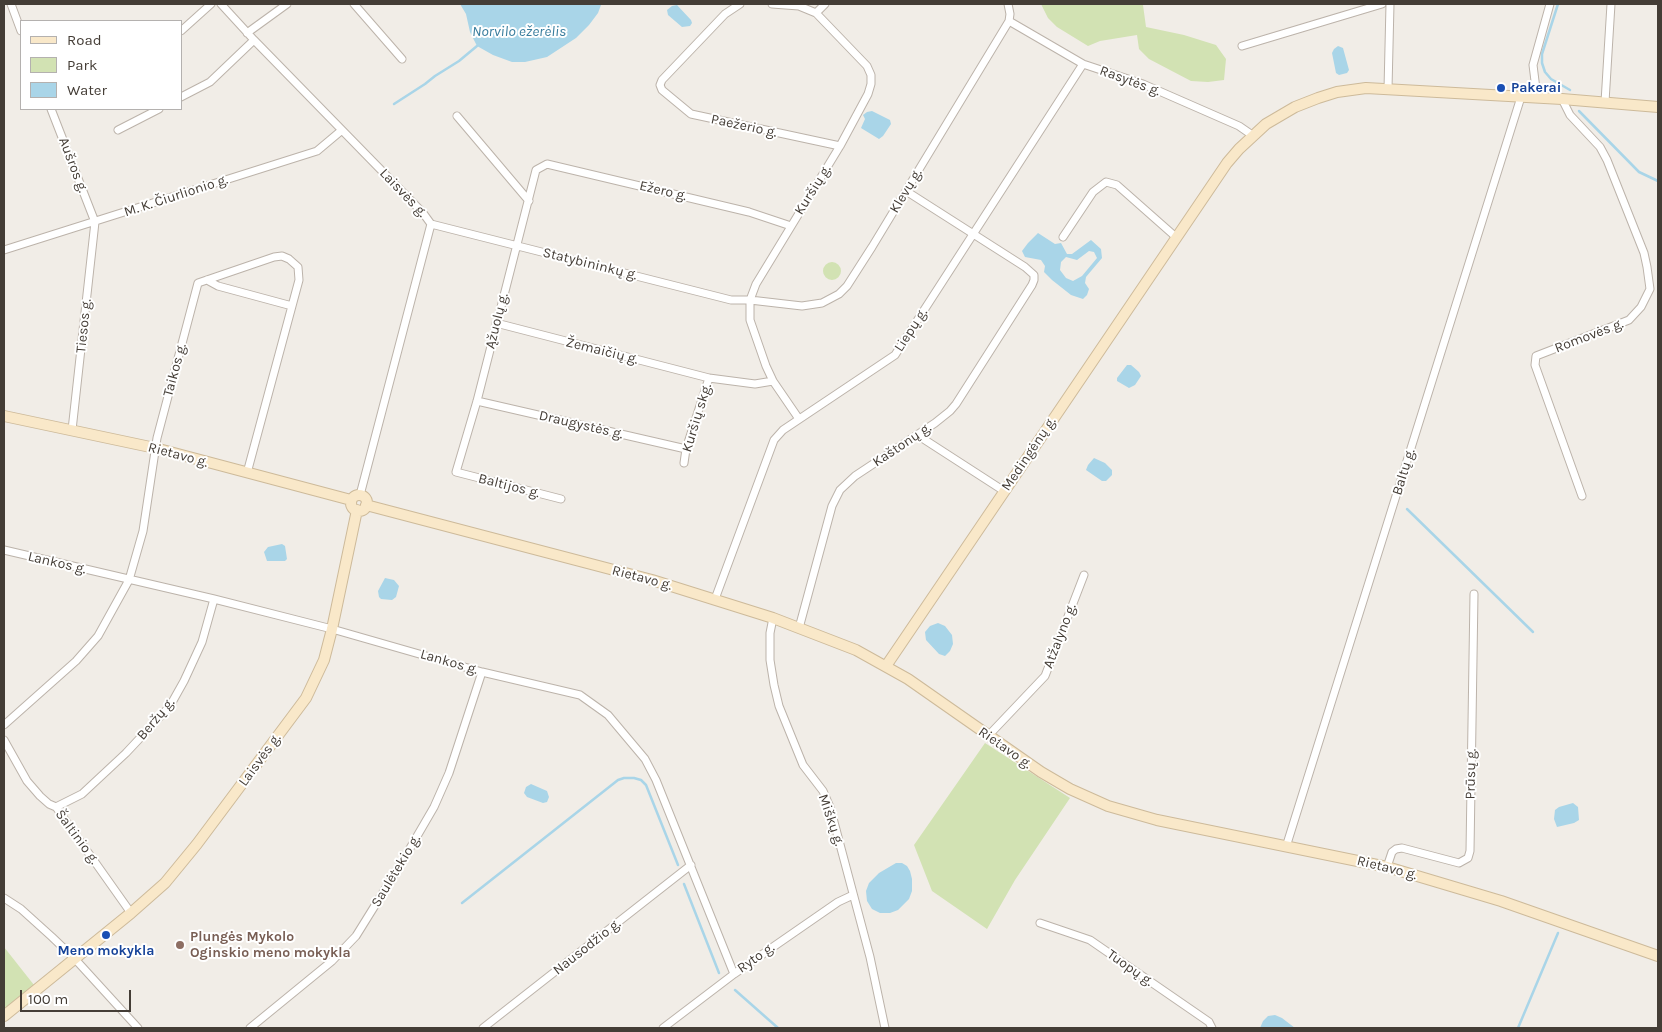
<!DOCTYPE html>
<html>
<head>
<meta charset="utf-8">
<style>
	body { margin:0 }
	#map { position:relative; width:1662px; height:1032px; overflow:hidden; background:#f1ede7; font-family:Karla,sans-serif }
	canvas { display:block }
	.frame { position:absolute; inset:0; border:5px solid #443d36; pointer-events:none }
	.legend { position:absolute; left:20px; top:20px; width:162px; height:90px; box-sizing:border-box; background:#fff; border:1px solid #b4b1af; margin:0; padding:6px 9px; list-style:none; font-size:15px; color:#443d36 }
	.legend li { display:flex; align-items:center; gap:10px; height:25px }
	.legend b { width:25px; border:1px solid #b4b1af }
	.scale { position:absolute; left:20px; top:990px; width:111px; height:22px; box-sizing:border-box; border:2px solid #443d36; border-top:0; padding-left:6px; font-size:15px; line-height:18px; white-space:nowrap; color:#443d36; -webkit-text-stroke:4px #fff; paint-order:stroke }
</style>
</head>
<body>
<div id="map">
<canvas width="1662" height="1032"></canvas>
<div class="frame"></div>
<ul class="legend">
<li><b style="height:6px;background:#f9e8c9"></b>Road</li>
<li><b style="height:14px;background:#d2e2b3"></b>Park</li>
<li><b style="height:14px;background:#a9d5e8"></b>Water</li>
</ul>
<div class="scale">100 m</div>
</div>
<script>
const g = document.querySelector('canvas').getContext('2d');
g.lineJoin = 'round';
function fill(path, color) { g.fillStyle = color; g.fill(path, 'evenodd'); }
const poly = rows => new Path2D(rows.map(r => 'M' + r).join(''));
function strokePath(path, color, width, dash) { g.strokeStyle = color; g.lineWidth = width; g.lineCap = dash ? 'butt' : 'round'; g.setLineDash(dash || []); g.stroke(path); }
function write(font, color, halo, rows, align = 'center') {
  g.font = font + ' Karla,sans-serif'; g.lineWidth = 4; g.setLineDash([]); g.textBaseline = 'middle'; g.strokeStyle = halo; g.fillStyle = color; for (const [text, x, y, turn = 0] of rows) {
    g.save(); g.translate(x, y); g.rotate((+turn || 0) * Math.PI / 180); g.textAlign = isNaN(turn) ? turn : align; if (halo) g.strokeText(text, 0, 0); g.fillText(text, 0, 0); g.restore();
  }
}
fill(poly([
	[1041,4,1141,4,1143,5,1146,27,1184,35,1216,45,1226,59,1224,80,1208,82,1191,81,1149,59,1139,49,1137,35,1100,41,1088,46,1057,27,1048,18],
	'823 271a9 9 0 1 1 18 0a9 9 0 1 1-18 0Z',
	[985,743,1070,798,1015,880,987,929,932,891,914,845],
	[4,947,34,985,4,1009]
]), '#d2e2b3');
fill(poly([
	[460,4,601,4,601,5,598,13,589,25,576,38,547,57,525,62,512,62,493,55,477,46,470,32,466,14],
	[677,5,691,20,692,23,690,26,682,27,668,15,667,10,672,6],
	[1338,46,1343,48,1349,70,1347,73,1339,75,1336,73,1332,53,1334,49],
	[872,111,890,120,891,124,883,136,879,139,861,128,865,119,863,115,867,112],
	[1038,233,1055,244,1061,243,1067,254,1072,254,1091,240,1101,249,1102,258,1086,277,1085,283,1089,289,1087,295,1083,299,1071,295,1052,280,1044,272,1045,266,1041,260,1025,257,1022,251,1028,243],
	[1089,251,1094,252,1097,258,1082,276,1073,281,1066,278,1060,270,1061,262,1066,257,1077,260],
	[1127,365,1131,365,1139,372,1141,376,1135,385,1129,388,1117,381,1117,378],
	[1094,458,1105,463,1112,470,1112,475,1106,481,1102,481,1086,470,1088,465],
	[282,544,285,546,287,559,285,561,267,561,264,552,268,547],
	[385,578,394,580,399,586,396,597,392,600,381,599,379,597,378,591],
	[938,623,945,626,952,635,953,644,950,651,945,656,939,654,926,640,925,632,930,626],
	[531,784,547,791,549,797,547,802,543,803,527,797,524,793,526,787],
	[1573,803,1578,807,1579,820,1574,823,1557,827,1554,819,1555,810,1559,807],
	[896,863,902,863,907,866,910,871,912,879,912,891,909,899,898,910,890,913,880,913,872,909,867,901,866,891,869,883,879,873],
	[1275,1015,1282,1018,1295,1028,1260,1028,1263,1021,1268,1016]
]), '#a9d5e8');
strokePath(poly([
	[1558,4,1542,54,1542,63,1545,72,1551,79,1570,90],
	[394,104,425,84,435,76,459,61,477,46],
	[1579,111,1639,172,1658,181],
	[1407,509,1533,632],
	[684,884,719,973],
	[462,903,618,780,624,778,634,778,641,780,646,785,678,865],
	[735,990,778,1028],
	[1518,1028,1558,933]
]), '#a9d5e8', 2.5);
const street = poly([
	[11,4,21,31],
	[221,4,254,40,423,213,431,224,360,495],
	[354,4,402,59],
	[740,4,725,14,662,80,660,85,662,90,691,114,840,146],
	[772,4,799,6,816,13,867,66,871,75,871,84,868,94,840,146,756,284,750,300,750,320,766,366,773,381,799,419],
	[816,13,825,4],
	[1009,21,1083,64,1143,84,1239,126,1252,135],
	[181,31,211,4],
	[247,33,287,4],
	[1242,46,1382,4],
	[1388,89,1390,4],
	[181,97,210,82,254,40],
	[1537,97,1533,65,1550,4],
	[1562,99,1570,115,1600,147,1607,160,1644,253,1647,267,1650,289,1641,307,1629,320,1536,356,1535,365,1582,496],
	[1605,102,1611,4],
	[51,109,95,222,72,430],
	[457,116,529,201],
	[118,130,159,109],
	[431,224,731,300,750,300,802,306,822,303,839,294,847,286,872,247,1009,21,1010,14,1008,4],
	[1063,237,1093,192,1106,182,1117,185,1177,238],
	[4,250,317,151,342,130],
	[207,280,218,286,292,306],
	[496,323,709,378],
	[477,401,686,449],
	[919,434,922,438,1004,491],
	[684,463,686,449,709,378,755,384,773,381],
	[561,499,456,472,477,401,536,170,547,164,749,212,791,226],
	[4,550,214,599,332,629,482,672,580,695,608,715,645,759,656,780,734,974],
	[715,599,774,440,783,430,895,355,1083,64],
	[773,618,770,633,770,660,774,685,779,706,803,765,823,791,830,807,870,957,885,1028],
	[799,628,832,506,840,490,855,476,935,423,950,411,956,404,1032,285,1034,280,1034,275,1025,267,906,191],
	[4,725,76,661,98,636,129,580,143,531,157,438,198,283,274,257,282,256,289,259,298,267,299,280,247,473],
	[988,736,1045,676,1084,575],
	[4,740,27,781,40,796,49,804,56,807,131,913],
	[56,807,82,794,126,753,170,706,184,681,202,642,214,599],
	[1286,847,1521,97],
	[1387,867,1392,852,1396,849,1402,848,1459,863,1468,858,1470,851,1474,594],
	[4,898,21,909,52,937,75,959,138,1028],
	[1040,923,1090,940,1209,1022,1212,1028],
	[250,1028,332,961,356,936,402,862,434,807,449,773,482,672],
	[483,1028,691,865],
	[663,1028,734,974,838,902,853,895]
]);
const secondary = poly([
	[4,416,155,448,351,500],
	'351 503a8 8 0 1 1 16 0a8 8 0 1 1-16 0Z',
	[366,505,652,580,773,618,856,650,908,679,1041,772,1070,789,1108,806,1157,820,1387,867,1501,901,1658,956],
	[886,666,1227,163,1239,149,1266,124,1295,107,1318,98,1337,92,1366,88,1562,99,1658,107],
	[4,1016,131,913,165,883,197,844,306,698,324,660,332,629,357,510]
]);
strokePath(street, '#bcb3aa', 9);
strokePath(secondary, '#cdba9a', 12);
strokePath(street, '#fff', 7);
strokePath(secondary, '#f9e8c9', 10);
for (const [x, y, r, color] of [
	[1501,88,5,"#1a4fb4"],
	[106,935,5,"#1a4fb4"],
	[180,945,5,"#8d6e63"]
]) { const dot = new Path2D(); dot.arc(x, y, r, 0, 2 * Math.PI); g.fillStyle = color; g.fill(dot); strokePath(dot, '#fff', 2); }
write('14px', '#443d36', '#fff', [
	["Rasytės g.",1130,81,20],
	["Paežerio g.",744,126,12],
	["Aušros g.",73,165,69],
	["Kuršių g.",813,190,-58],
	["Ežero g.",663,191,13],
	["Klevų g.",906,191,-59],
	["Laisvės g.",403,193,46],
	["M. K. Čiurlionio g.",176,196,-18],
	["Statybininkų g.",590,264,14],
	["Ąžuolų g.",497,321,-76],
	["Tiesos g.",84,326,-84],
	["Liepų g.",911,330,-57],
	["Romovės g.",1589,336,-21],
	["Žemaičių g.",602,351,14],
	["Taikos g.",175,370,-75],
	["Kuršių skg.",697,418,-73],
	["Draugystės g.",581,425,13],
	["Kaštonų g.",902,445,-34],
	["Medingėnų g.",1029,454,-56],
	["Rietavo g.",178,455,15],
	["Baltų g.",1404,472,-73],
	["Baltijos g.",509,486,14],
	["Lankos g.",57,563,13],
	["Rietavo g.",642,578,15],
	["Atžalyno g.",1060,636,-69],
	["Lankos g.",449,662,16],
	["Beržų g.",156,719,-50],
	["Rietavo g.",1005,748,35],
	["Laisvės g.",260,760,-54],
	["Prūsų g.",1471,774,-89],
	["Miškų g.",831,820,71],
	["Šaltinio g.",77,837,54],
	["Rietavo g.",1387,868,14],
	["Saulėtekio g.",396,871,-59],
	["Nausodžio g.",587,947,-38],
	["Ryto g.",756,958,-35],
	["Tuopų g.",1130,968,35]
]);
write('bold 14px', '#164399', '#fff', [
	["Pakerai",1511,88],
	["Meno mokykla",106,951,"center"]
], 'left');
write('bold 14px', '#785e54', '#fff', [
	["Plungės Mykolo",190,937],
	["Oginskio meno mokykla",190,953]
], 'left');
write('italic 15px', '#397d9d', '#fff', [
	["Norvilo ežerėlis",519,32]
]);
</script>
</body>
</html>
